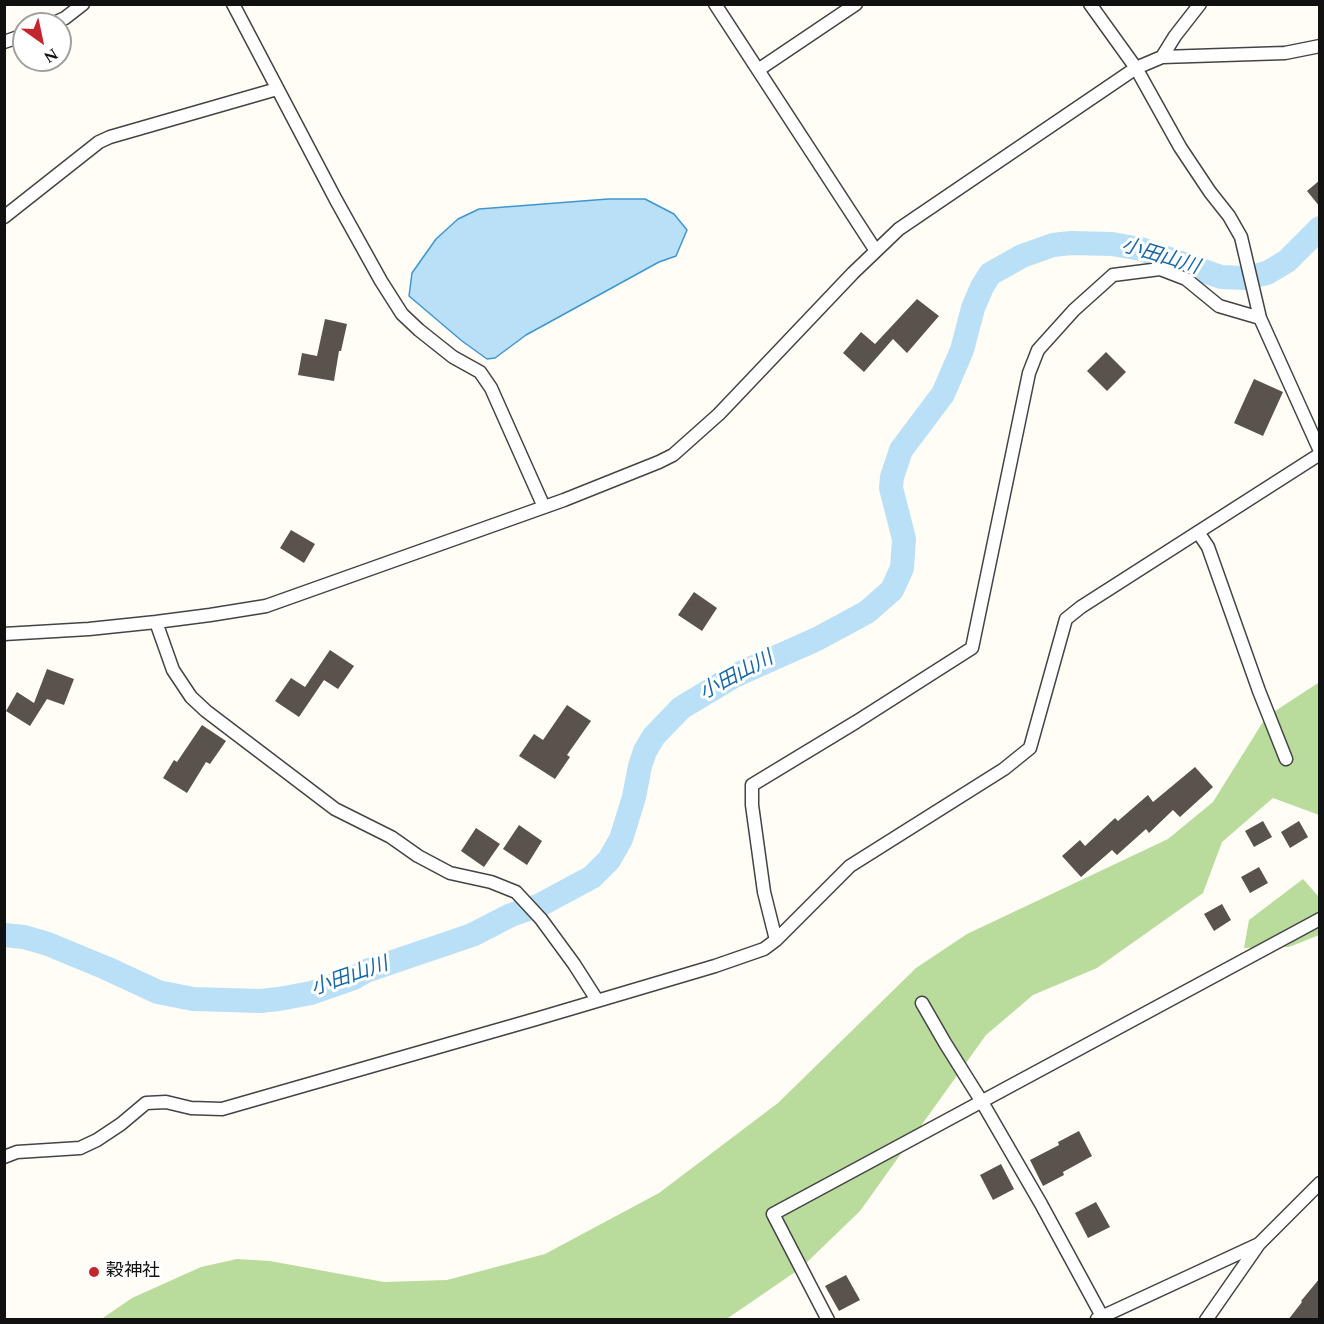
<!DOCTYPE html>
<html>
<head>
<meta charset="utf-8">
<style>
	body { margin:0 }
	#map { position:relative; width:1324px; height:1324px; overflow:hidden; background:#fffdf5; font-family:Spectral,serif }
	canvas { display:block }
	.frame { position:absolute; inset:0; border:6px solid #111; pointer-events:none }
	.north { position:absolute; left:12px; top:12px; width:60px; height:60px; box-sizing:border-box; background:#fff; border:2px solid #a0a0a0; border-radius:50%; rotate:147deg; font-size:16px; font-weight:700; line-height:24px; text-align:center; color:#111 }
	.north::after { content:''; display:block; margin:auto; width:21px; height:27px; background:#c4262e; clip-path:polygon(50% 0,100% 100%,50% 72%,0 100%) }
</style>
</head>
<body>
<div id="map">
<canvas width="1324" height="1324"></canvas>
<div class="frame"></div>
<div class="north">N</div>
</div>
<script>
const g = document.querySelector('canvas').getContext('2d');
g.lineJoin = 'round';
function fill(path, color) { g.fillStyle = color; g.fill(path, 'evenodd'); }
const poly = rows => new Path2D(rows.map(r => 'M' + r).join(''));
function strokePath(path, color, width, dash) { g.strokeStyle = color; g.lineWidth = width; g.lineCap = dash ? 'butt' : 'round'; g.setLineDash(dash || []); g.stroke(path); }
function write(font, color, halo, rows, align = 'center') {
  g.font = font + ' Spectral,"Noto Sans JP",serif'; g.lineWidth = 6; g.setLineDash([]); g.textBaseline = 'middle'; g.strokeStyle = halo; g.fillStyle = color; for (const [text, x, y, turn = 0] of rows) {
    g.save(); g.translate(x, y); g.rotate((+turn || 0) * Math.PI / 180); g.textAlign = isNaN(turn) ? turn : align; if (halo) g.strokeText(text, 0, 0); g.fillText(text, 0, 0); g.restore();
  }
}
fill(poly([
	[1318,683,1319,684,1319,815,1273,798,1222,842,1203,893,1097,968,1033,995,986,1035,860,1211,801,1268,728,1318,723,1320,100,1320,132,1298,201,1267,237,1259,270,1261,384,1282,447,1280,545,1254,659,1193,778,1103,916,968,967,934,1168,839,1213,802,1266,717],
	[1303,879,1319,897,1319,935,1289,947,1244,948,1249,920]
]), '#b9dc9c');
const water = poly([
	[608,199,645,199,674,214,687,230,676,256,659,262,526,335,495,358,487,359,462,341,409,296,412,273,436,239,458,219,479,209,608,199]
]);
fill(water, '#b9e0f7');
strokePath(water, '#3f96cf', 1.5);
strokePath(poly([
	[4,935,24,937,48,944,106,968,158,992,193,999,260,1001,279,999,311,993,354,978,366,971,472,935,511,915,540,905,592,877,609,860,621,839,634,797,640,766,645,751,654,736,681,708,734,676,817,639,867,612,892,590,902,568,904,539,891,488,892,477,901,450,943,394,962,350,973,308,982,287,990,274,1022,256,1053,245,1071,243,1112,244,1141,249,1221,277,1245,278,1267,273,1287,261,1320,228]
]), '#b9e0f7', 24);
fill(poly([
	[1320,180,1320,207,1307,191],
	[917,299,939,316,907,353,893,339,864,372,843,353,861,332,875,344],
	[325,319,347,324,341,351,339,351,334,381,298,375,302,353,317,356],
	[1106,352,1126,372,1107,391,1087,371],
	[1254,379,1283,392,1263,436,1234,423],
	[291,530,315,544,304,563,280,548],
	[694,592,717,608,702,631,678,615],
	[330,650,354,666,338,689,324,680,299,717,275,701,291,678,305,687],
	[47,669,74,679,64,705,47,699,30,726,6,711,17,692,34,703],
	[567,705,591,721,567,755,570,757,555,779,519,756,534,734,543,740],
	[202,725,226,741,210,764,206,762,187,793,163,778,174,760,177,762],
	[1195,767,1213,787,1180,817,1173,810,1149,833,1146,829,1117,855,1112,850,1081,877,1062,856,1080,840,1085,846,1115,818,1118,821,1148,795,1153,802],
	[1263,821,1272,837,1254,847,1245,831],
	[1299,821,1308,837,1290,848,1281,832],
	[519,825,542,841,527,865,503,849],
	[476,828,500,844,484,867,461,851],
	[1259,867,1268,883,1250,893,1241,877],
	[1222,904,1231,920,1214,931,1204,914],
	[1079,1131,1092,1156,1063,1172,1064,1175,1043,1186,1030,1160,1059,1145,1058,1142],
	[1001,1164,1014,1189,993,1200,980,1175],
	[1096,1202,1110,1227,1088,1238,1075,1213],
	[846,1275,860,1300,839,1311,825,1286],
	[1320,1278,1320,1320,1288,1320,1302,1302,1301,1301]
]), '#5a524d');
const minor = poly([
	[233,4,336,200,381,281,402,314,419,330,453,357,480,372,491,388,544,507],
	[715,4,876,251],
	[1090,4,1136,68,1180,147,1210,192,1229,216,1241,237,1260,318,1320,451],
	[52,24,65,18,83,4],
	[4,42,24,35],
	[1162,57,1175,36,1200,4],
	[758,70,856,4],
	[4,217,99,142,110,137,277,89],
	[1198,532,1208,547,1259,691,1286,759],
	[156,622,173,670,191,697,206,711,335,809,391,837,418,856,450,873,491,882,516,892,541,919,574,964,597,1000],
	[4,634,89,629,156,622,210,615,266,606,564,500,659,462,673,455,719,414,853,273,899,229,1136,68,1162,57,1285,53,1320,46],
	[776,940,764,892,752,805,752,785,856,722,972,648,1029,373,1038,350,1074,310,1113,275,1160,269,1186,279,1219,306,1260,318],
	[922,1003,945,1043,982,1102,1041,1204,1104,1320],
	[4,1157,17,1152,80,1148,97,1140,121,1124,146,1103,166,1102,191,1108,222,1109,536,1019,715,966,764,949,776,940,850,866,1004,769,1030,748,1066,619,1081,607,1320,454],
	[1097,1319,1259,1244],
	[828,1320,773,1214,1320,919],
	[1206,1320,1259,1244,1320,1183]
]);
strokePath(minor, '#444', 15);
strokePath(minor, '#fff', 12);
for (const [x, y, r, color] of [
	[94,1272,6,"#c4262e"]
]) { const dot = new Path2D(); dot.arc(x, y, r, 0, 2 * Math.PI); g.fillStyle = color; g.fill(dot); strokePath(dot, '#fff', 2); }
write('18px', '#111', '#fff', [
	["穀神社",106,1272]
], 'left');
write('italic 20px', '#1768a6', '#fff', [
	["小田山川",1160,258,17],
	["小田山川",737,677,-28],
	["小田山川",350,978,-19]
]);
</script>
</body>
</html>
